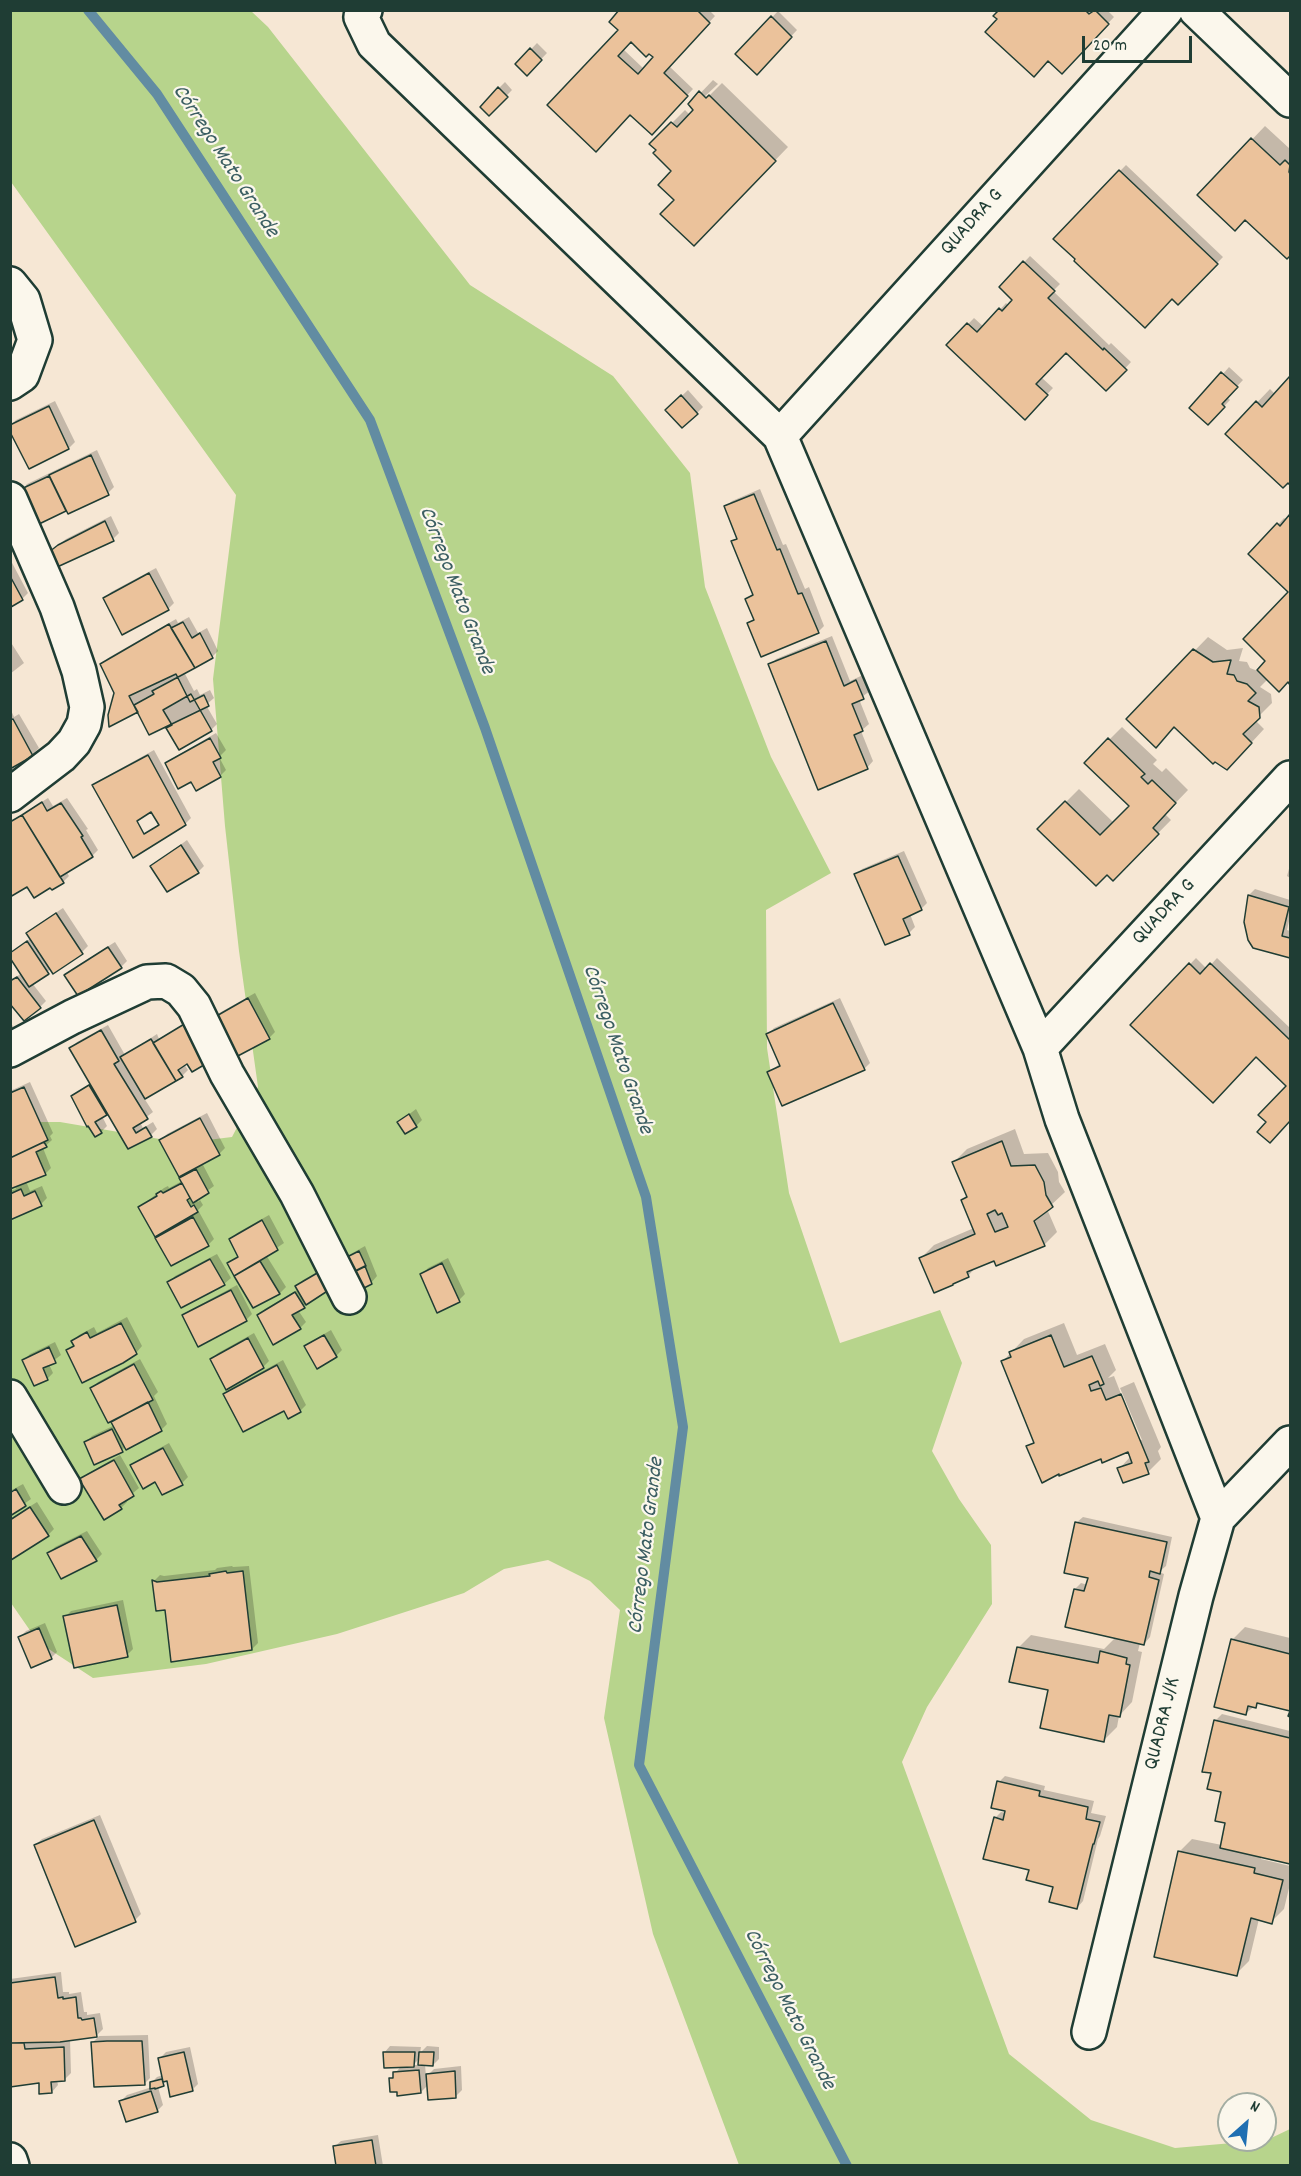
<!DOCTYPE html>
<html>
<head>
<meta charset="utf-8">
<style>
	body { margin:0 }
	#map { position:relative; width:1301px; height:2176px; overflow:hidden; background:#f6e7d4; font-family:Dekko,sans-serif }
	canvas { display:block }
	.frame { position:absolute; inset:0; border:12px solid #1f3d34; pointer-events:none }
	.north { position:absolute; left:1217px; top:2092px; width:60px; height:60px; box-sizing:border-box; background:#fbf7ec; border:2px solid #a3ada2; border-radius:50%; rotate:27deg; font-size:16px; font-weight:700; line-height:24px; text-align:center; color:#1f3d34 }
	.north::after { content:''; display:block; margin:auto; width:21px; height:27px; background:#1f6fb2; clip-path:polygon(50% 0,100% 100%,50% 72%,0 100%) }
	.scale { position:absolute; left:1082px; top:36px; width:110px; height:27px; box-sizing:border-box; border:3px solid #1f3d34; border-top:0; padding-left:8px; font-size:18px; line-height:21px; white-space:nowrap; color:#1f3d34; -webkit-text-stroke:4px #fbf7ec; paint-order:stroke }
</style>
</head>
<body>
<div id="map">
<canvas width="1301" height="2176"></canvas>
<div class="frame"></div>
<div class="north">N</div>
<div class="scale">20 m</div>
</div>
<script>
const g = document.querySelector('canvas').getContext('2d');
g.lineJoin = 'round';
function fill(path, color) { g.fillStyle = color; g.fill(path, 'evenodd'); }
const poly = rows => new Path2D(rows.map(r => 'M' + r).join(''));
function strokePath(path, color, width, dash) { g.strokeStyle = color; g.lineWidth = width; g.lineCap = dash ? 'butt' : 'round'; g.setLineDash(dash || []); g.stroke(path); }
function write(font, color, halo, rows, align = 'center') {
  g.font = font + ' Dekko,sans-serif'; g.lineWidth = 4.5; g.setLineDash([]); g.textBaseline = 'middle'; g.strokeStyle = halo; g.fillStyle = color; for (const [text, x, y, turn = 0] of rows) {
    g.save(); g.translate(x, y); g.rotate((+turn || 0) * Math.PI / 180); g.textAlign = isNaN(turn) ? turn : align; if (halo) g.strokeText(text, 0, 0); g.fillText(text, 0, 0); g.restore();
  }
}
fill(poly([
	[11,11,251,11,268,27,470,285,613,376,690,473,705,587,771,757,831,873,766,910,767,1048,789,1193,840,1343,940,1310,962,1363,932,1451,959,1499,991,1545,992,1604,927,1707,902,1762,1009,2054,1091,2120,1175,2148,1267,2140,1290,2129,1290,2165,739,2165,653,1934,604,1718,620,1610,590,1581,548,1560,504,1569,464,1593,337,1634,206,1664,93,1678,38,1642,11,1603,11,1122,60,1122,183,1143,232,1137,258,1087,239,951,225,826,213,679,236,495,11,182]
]), '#b7d48c');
fill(poly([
	[621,10,709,10,715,16,669,66,693,89,652,133,631,113,596,150,620,30],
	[631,41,655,57,644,69,623,49],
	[994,10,1107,10,1114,17,1062,72,999,19],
	[778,11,797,30,757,73,738,54],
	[537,43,547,53,527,74,517,64],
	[713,80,718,84,702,99,704,101,722,83,788,147,706,232,676,200,674,171,651,144,685,110,690,115,696,110,690,104],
	[505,82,512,90,489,114,499,88],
	[1265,126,1290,149,1290,254,1287,257,1245,219,1199,195],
	[1126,165,1223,257,1178,303,1172,297,1077,259,1055,238],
	[1030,256,1060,284,1053,291,1109,345,1111,343,1131,362,1106,389,1066,351,1041,377,1053,388,1025,418,948,345,974,318,984,327,1006,303,1009,306,1014,300,1001,287],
	[1229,367,1243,380,1227,397,1230,400,1214,417,1223,374],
	[1290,378,1290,483,1227,434,1270,389,1275,394],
	[688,390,703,407,697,413,667,410],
	[55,401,75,442,69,448,10,426,16,420],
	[97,450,114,487,108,493,38,523,21,491,27,484],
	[760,489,783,545,786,544,805,589,809,587,824,626,818,632,749,624,755,617,747,599,753,593,733,542,738,537,725,507,732,501],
	[111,516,119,533,113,539,56,566,57,546,66,539],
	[1290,516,1290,683,1288,680,1268,679,1260,687,1271,694,1272,703,1255,720,1264,729,1240,755,1175,726,1156,746,1128,719,1208,637,1227,650,1243,648,1239,661,1247,662,1250,668,1258,671,1267,661,1245,639,1290,592,1251,554,1284,518,1287,520],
	[10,559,28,593,22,599,10,605],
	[156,568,174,603,168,609,105,598,111,592],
	[189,617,198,633,207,628,218,651,212,657,184,672,194,691,197,689,200,695,210,690,214,698,206,705,217,724,211,730,179,748,167,725,138,710,116,693,102,664,108,658,176,619,178,623],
	[832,636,850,681,863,675,870,691,859,699,869,724,861,731,873,761,867,768,770,665,776,659],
	[10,641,24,663,10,674],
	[10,708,14,717,19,714,39,748,33,754,10,767],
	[1122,727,1157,760,1153,764,1162,772,1166,768,1188,790,1165,814,1171,820,1126,866,1039,829,1079,789,1114,823,1131,805,1086,763],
	[216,733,226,750,219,757,226,770,220,776,191,780,166,764,173,758],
	[154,750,191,818,185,824,94,786,100,780],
	[48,798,53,806,67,798,88,829,86,830,98,850,92,856,66,871,69,876,63,882,27,885,10,822],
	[187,840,204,866,198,872,152,866],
	[904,851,927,903,921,909,910,914,915,927,909,933,856,875,862,869],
	[1290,865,1290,878,1287,876],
	[1255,889,1290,900,1290,917,1287,930,1290,931,1290,956,1254,947,1249,895],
	[63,908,88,946,82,952,51,969,32,983,46,1001,40,1007,10,981,22,973,16,949,31,938,28,933,34,927],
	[115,942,127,961,121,967,66,976,72,969],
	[1196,958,1207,969,1217,958,1290,1028,1290,1119,1269,1141,1268,1122,1288,1086,1256,1055,1132,1025],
	[255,993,275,1032,269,1038,215,1018,221,1012],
	[840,998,870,1063,864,1069,769,1072,781,1063,768,1034,774,1028],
	[193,1018,188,1062,184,1064,188,1070,182,1076,144,1098,153,1112,140,1122,143,1128,153,1122,157,1129,151,1135,129,1147,108,1112,102,1116,107,1126,101,1132,73,1096,91,1083,71,1048,77,1042,108,1025,125,1055,157,1034,159,1039],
	[10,1021,16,1032,10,1037],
	[30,1082,53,1133,50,1136,52,1140,43,1148,51,1168,45,1174,26,1181,30,1191,42,1186,47,1198,41,1204,10,1218,10,1191,16,1189,15,1186,10,1188,10,1091],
	[416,1109,422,1120,416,1126,399,1122],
	[207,1113,225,1148,219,1154,202,1163,214,1186,196,1199,198,1202,200,1200,203,1205,198,1210,214,1239,208,1245,171,1264,140,1207,164,1188,168,1186,169,1188,182,1181,161,1140,167,1134],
	[1015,1129,1024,1154,1048,1153,1058,1172,1059,1182,1065,1192,1047,1209,1057,1232,1044,1245,993,1259,976,1267,968,1276,921,1258,934,1245,974,1228,962,1200,968,1194,954,1162,967,1149],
	[269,1215,284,1243,266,1255,286,1287,280,1293,253,1306,229,1263,239,1255,231,1239,237,1233],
	[365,1246,377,1276,371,1283,343,1261,349,1255],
	[217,1254,231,1278,224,1284,181,1306,169,1283,175,1276],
	[448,1258,465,1294,459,1300,438,1311,422,1275,428,1268],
	[326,1267,310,1301,298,1310,306,1322,300,1328,274,1343,259,1315,265,1309,299,1289,297,1286,303,1280],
	[237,1285,252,1314,246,1320,183,1316,190,1310],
	[127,1317,142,1346,136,1353,68,1350,75,1344,73,1341,79,1335,94,1327,97,1333],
	[1064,1323,1077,1355,1105,1344,1116,1370,1108,1378,1114,1376,1139,1440,1142,1440,1120,1388,1134,1382,1161,1447,1158,1451,1161,1459,1148,1472,1119,1469,1131,1456,1129,1450,1102,1457,1028,1447,1034,1441,1003,1361,1024,1339],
	[331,1330,342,1350,336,1356,305,1347,312,1341],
	[254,1333,269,1361,263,1367,212,1359,218,1353],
	[55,1342,61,1355,49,1364,53,1373,47,1379,24,1360,30,1354],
	[140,1359,158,1392,154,1396,167,1424,161,1430,126,1446,122,1450,86,1442,92,1436,115,1425,92,1388,98,1382],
	[283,1360,306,1405,300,1411,225,1394,231,1388],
	[169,1443,188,1477,182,1483,156,1480,132,1466,138,1460],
	[120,1455,139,1488,126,1499,127,1502,121,1508,81,1480,87,1474],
	[23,1484,31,1499,10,1514,10,1491],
	[37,1502,54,1529,48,1535,11,1558,10,1519],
	[1083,1517,1172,1537,1166,1566,1159,1572,1164,1574,1150,1637,1144,1644,1140,1643,1138,1651,1142,1652,1132,1702,1119,1716,1117,1727,1104,1740,1049,1689,1018,1648,1031,1635,1104,1649,1116,1637,1075,1589,1081,1583,1088,1585,1090,1577,1076,1523],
	[87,1531,102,1554,96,1560,49,1554,55,1547],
	[232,1566,233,1567,249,1566,258,1643,252,1649,166,1609,154,1581,160,1575,164,1576,215,1570,217,1568],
	[123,1600,133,1649,127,1655,65,1617,71,1611],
	[45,1623,57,1652,51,1658,20,1637,26,1631],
	[1245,1627,1290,1638,1290,1709,1260,1702,1246,1713,1232,1640],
	[1222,1714,1290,1731,1290,1862,1261,1856,1261,1859,1290,1866,1290,1884,1284,1909,1271,1922,1259,1919,1249,1961,1236,1974,1179,1852,1192,1839,1222,1845,1227,1824,1216,1820,1223,1791,1212,1772,1216,1720],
	[1005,1776,1045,1786,1044,1790,1094,1801,1091,1813,1106,1816,1100,1836,1098,1839,1083,1901,1077,1908,1055,1886,1031,1869,995,1818,1001,1812,1006,1813,999,1782],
	[100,1815,141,1914,135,1920,35,1845,42,1839],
	[61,1972,63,1992,69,1992,69,1994,81,1992,84,2012,87,2012,87,2015,100,2013,103,2029,97,2035,70,2039,71,2073,65,2079,57,2080,58,2085,52,2092,40,2081,11,2085,10,1979],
	[148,2035,150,2078,144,2084,93,2042,99,2036],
	[390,2046,421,2047,420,2053,427,2046,439,2047,439,2059,433,2065,425,2064,426,2077,434,2069,461,2066,462,2090,456,2096,429,2084,421,2092,398,2090,391,2079,401,2066,384,2053],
	[420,2058,419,2065,413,2065],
	[190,2047,198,2084,192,2090,168,2080,158,2087,163,2105,157,2111,121,2101,127,2095,152,2087,151,2083,157,2077,163,2075,160,2058,166,2052],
	[378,2135,383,2166,337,2166,334,2147,341,2141]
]), '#0003');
strokePath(poly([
	[88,10,157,94,370,420,485,728,646,1197,683,1427,639,1765,847,2166]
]), '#628ca2', 10);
const building = poly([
	[619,10,697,10,710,23,664,73,688,96,652,135,630,115,596,152,547,105,618,30,609,22,619,10],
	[631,42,646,57,649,54,653,57,638,74,618,56,631,42],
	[999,10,1085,10,1089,14,1095,10,1109,24,1062,74,1048,61,1034,77,985,32,997,19,993,16,999,10],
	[771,16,792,37,757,75,735,54,771,16],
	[530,48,542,60,527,76,515,64,530,48],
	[498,87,508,97,489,116,480,107,498,87],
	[699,91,706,98,709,95,776,161,694,246,660,214,674,200,658,185,671,171,653,153,656,150,649,144,671,122,677,127,693,110,688,104,699,91],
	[1251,138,1280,165,1285,160,1290,165,1289,172,1290,174,1290,256,1287,259,1245,220,1235,231,1197,195,1251,138],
	[1119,170,1218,264,1178,305,1172,299,1145,328,1074,261,1075,259,1053,239,1119,170],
	[1023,261,1055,291,1048,298,1103,350,1104,348,1127,370,1106,391,1066,353,1036,384,1048,395,1025,420,946,345,967,323,977,332,999,308,1002,311,1012,300,999,287,1023,261],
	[1221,372,1238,387,1222,404,1225,407,1208,425,1189,408,1221,372],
	[1290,376,1290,485,1288,483,1283,488,1225,434,1256,401,1262,407,1290,376],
	[681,395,698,414,682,428,665,410,681,395],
	[49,406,69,449,29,469,10,432,10,425,49,406],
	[91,455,109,495,68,514,49,475,91,455],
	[49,476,66,511,37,525,19,490,49,476],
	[754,494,777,550,780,549,798,594,802,593,819,633,761,657,747,623,754,620,745,599,753,595,731,541,737,539,724,506,754,494],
	[1290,514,1290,685,1288,682,1279,692,1257,670,1265,661,1243,639,1288,592,1248,554,1277,523,1280,526,1290,514],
	[105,521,114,541,55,568,49,552,58,545,105,521],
	[149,573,169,610,122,635,103,598,149,573],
	[10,576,23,600,11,607,10,606,10,576],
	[183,622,192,638,200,633,213,658,195,668,171,628,183,622],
	[169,624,195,668,152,691,154,694,134,705,138,712,109,727,108,715,114,693,100,664,169,624],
	[826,641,844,686,856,680,864,699,852,704,863,731,854,735,868,769,818,790,768,664,826,641],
	[1193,649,1213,662,1231,660,1227,674,1234,675,1237,681,1247,684,1256,693,1248,701,1259,707,1260,718,1243,734,1252,743,1227,770,1215,762,1213,764,1174,727,1156,748,1126,719,1193,649],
	[176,674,190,702,204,695,209,706,149,735,129,696,176,674],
	[191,694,212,731,179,750,166,728,172,725,163,710,191,694],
	[13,719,33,756,10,769,10,720,13,719],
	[210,738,221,758,213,762,221,777,196,791,191,782,178,789,165,763,210,738],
	[1108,738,1145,774,1141,777,1148,784,1152,780,1176,803,1153,828,1159,834,1113,881,1107,875,1096,886,1037,829,1065,801,1100,835,1129,806,1084,763,1108,738],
	[148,755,186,825,133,858,92,785,148,755],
	[42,802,47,811,61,803,83,836,81,837,93,857,60,877,22,815,42,802],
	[151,812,159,825,144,834,137,821,151,812],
	[22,815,64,883,52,890,50,888,34,898,27,887,10,897,10,822,22,815],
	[181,845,199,873,167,892,150,866,181,845],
	[898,856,922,910,903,919,910,935,885,945,854,874,898,856],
	[1248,895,1289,907,1282,936,1290,938,1290,936,1290,958,1253,948,1248,940,1244,922,1248,895],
	[56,913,83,954,53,974,26,933,56,913],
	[27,941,49,974,29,987,10,958,10,953,27,941],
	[108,947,122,968,78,996,64,975,108,947],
	[1189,963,1200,974,1210,963,1290,1040,1290,1121,1270,1143,1257,1132,1266,1122,1258,1115,1286,1086,1256,1057,1213,1103,1130,1025,1189,963],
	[17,977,41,1008,24,1021,10,1004,10,981,17,977],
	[248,998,270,1039,234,1058,213,1018,248,998],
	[833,1003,865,1070,782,1106,767,1072,780,1066,766,1034,833,1003],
	[186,1023,209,1062,192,1072,187,1064,178,1070,183,1077,176,1081,153,1043,186,1023],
	[101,1030,119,1061,114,1064,148,1119,133,1128,136,1133,146,1127,152,1137,128,1149,69,1048,101,1030],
	[151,1039,176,1081,145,1099,120,1057,151,1039],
	[89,1085,107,1115,95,1122,102,1133,95,1137,88,1126,87,1127,71,1096,89,1085],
	[24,1087,48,1140,10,1158,10,1093,24,1087],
	[409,1114,417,1127,405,1134,397,1122,409,1114],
	[200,1118,220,1155,179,1177,159,1140,200,1118],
	[1002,1141,1011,1166,1035,1165,1044,1182,1046,1195,1053,1207,1034,1221,1045,1246,996,1266,994,1261,967,1272,969,1277,953,1284,953,1285,934,1293,919,1258,975,1234,961,1200,967,1197,952,1162,1002,1141],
	[995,1210,998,1215,1002,1213,1008,1227,995,1232,987,1214,995,1210],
	[44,1142,47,1147,36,1152,46,1175,10,1189,10,1158,44,1142],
	[196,1169,209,1193,193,1203,179,1178,196,1169],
	[182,1183,190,1198,187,1200,191,1207,194,1205,198,1212,155,1237,138,1207,157,1196,156,1194,161,1191,163,1193,182,1183],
	[21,1189,24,1196,35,1191,42,1206,10,1220,10,1194,21,1189],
	[193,1217,209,1246,171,1266,155,1238,193,1217],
	[262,1220,278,1250,234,1276,227,1263,238,1257,229,1239,262,1220],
	[359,1251,366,1266,348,1275,341,1260,359,1251],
	[210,1259,225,1285,181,1308,167,1282,210,1259],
	[260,1261,280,1294,253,1308,234,1276,260,1261],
	[442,1263,460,1302,437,1313,420,1274,442,1263],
	[365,1266,372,1284,358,1291,349,1274,365,1266],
	[319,1272,329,1290,306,1305,295,1286,319,1272],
	[231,1290,247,1321,198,1347,182,1315,231,1290],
	[295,1292,305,1308,292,1315,301,1329,273,1345,257,1315,295,1292],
	[121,1323,137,1354,123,1363,82,1383,66,1350,74,1346,71,1341,87,1332,90,1338,121,1323],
	[324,1335,337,1357,317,1369,304,1346,324,1335],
	[1051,1335,1064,1367,1092,1356,1104,1384,1100,1386,1098,1381,1089,1385,1091,1391,1101,1388,1106,1400,1121,1394,1149,1462,1145,1463,1149,1474,1123,1483,1117,1468,1132,1463,1128,1452,1102,1463,1101,1459,1059,1476,1059,1474,1042,1483,1026,1446,1034,1443,1001,1361,1011,1357,1009,1352,1051,1335],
	[248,1338,264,1368,226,1390,210,1359,248,1338],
	[49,1347,56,1363,43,1368,48,1380,34,1386,22,1360,49,1347],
	[134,1364,153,1400,108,1423,90,1388,134,1364],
	[277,1365,301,1412,288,1419,284,1411,243,1432,223,1394,277,1365],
	[148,1402,162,1431,126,1450,111,1422,148,1402],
	[112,1429,123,1452,94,1465,84,1442,112,1429],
	[163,1448,183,1485,162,1495,155,1482,143,1489,130,1465,163,1448],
	[114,1460,134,1496,119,1505,122,1509,104,1520,79,1479,114,1460],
	[16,1489,26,1506,10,1516,10,1493,16,1489],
	[30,1507,49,1536,11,1560,10,1520,30,1507],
	[1075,1522,1167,1542,1160,1574,1150,1571,1149,1577,1159,1580,1144,1645,1065,1627,1074,1589,1084,1591,1088,1578,1064,1573,1075,1522],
	[81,1536,97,1561,61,1579,47,1553,81,1536],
	[226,1571,227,1573,243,1571,252,1650,171,1662,165,1610,156,1611,152,1580,157,1582,210,1576,209,1574,226,1571],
	[117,1605,128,1657,74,1668,63,1616,117,1605],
	[39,1628,52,1659,31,1668,18,1637,39,1628],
	[1231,1639,1290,1654,1290,1717,1288,1716,1290,1711,1257,1703,1256,1708,1248,1706,1246,1715,1214,1707,1231,1639],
	[1017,1647,1098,1663,1100,1651,1127,1658,1126,1664,1130,1665,1120,1717,1109,1715,1104,1742,1040,1728,1048,1690,1009,1682,1017,1647],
	[1214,1720,1290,1738,1290,1864,1220,1848,1225,1823,1215,1821,1221,1792,1207,1789,1211,1773,1202,1772,1214,1720],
	[997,1781,1040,1791,1039,1796,1088,1807,1086,1819,1100,1822,1094,1844,1093,1844,1077,1909,1049,1902,1053,1887,1026,1880,1029,1870,983,1859,994,1817,1003,1820,1005,1811,991,1808,997,1781],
	[94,1820,136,1922,75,1947,34,1845,94,1820],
	[1178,1851,1255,1868,1254,1873,1283,1880,1272,1924,1251,1918,1237,1976,1154,1957,1178,1851],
	[55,1977,58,1998,63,1997,63,1999,76,1997,78,2018,81,2018,82,2020,94,2018,97,2037,60,2042,10,2043,10,1983,55,1977],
	[107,2041,142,2041,145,2085,94,2087,91,2042,107,2041],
	[10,2043,24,2043,25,2049,64,2047,65,2081,51,2082,52,2093,39,2094,39,2083,10,2087,10,2043],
	[184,2052,193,2091,170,2097,167,2081,163,2082,158,2058,184,2052],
	[383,2052,415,2052,414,2067,384,2068,383,2052],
	[419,2052,434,2052,433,2066,418,2065,419,2052],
	[419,2070,421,2093,397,2096,397,2092,390,2092,389,2078,393,2078,393,2072,419,2070],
	[455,2071,456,2098,428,2100,426,2074,455,2071],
	[162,2079,164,2086,155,2089,155,2088,150,2089,150,2082,162,2079],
	[151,2091,158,2112,126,2122,119,2101,151,2091],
	[372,2140,376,2166,336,2166,333,2146,372,2140]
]);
fill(building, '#ebc29b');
strokePath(building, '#1f3d34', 1.5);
const minor = poly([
	[365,10,361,17,374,44,780,436,1040,1048,1062,1119,1218,1518],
	[1196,10,1290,100],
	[10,284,23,300,35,340,22,375,10,383],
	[780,436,1166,10],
	[10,499,57,607,79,671,87,707,84,724,74,742,61,756,10,795],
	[1040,1048,1290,778],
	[10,1050,72,1017,147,982,166,981,181,990,194,1006,227,1074,297,1194,349,1297],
	[10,1397,64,1487],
	[1089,2032,1196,1596,1218,1518,1290,1443],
	[10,2160,12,2166]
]);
strokePath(minor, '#1f3d34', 38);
strokePath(minor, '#fbf7ec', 33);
write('21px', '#1f3d34', '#fbf7ec', [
	["QUADRA G",973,223,-48],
	["QUADRA G",1165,913,-47],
	["QUADRA J/K",1164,1724,-76]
]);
write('italic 22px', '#3b5e62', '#fbf7ec', [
	["Córrego Mato Grande",224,162,57],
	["Córrego Mato Grande",455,591,69],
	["Córrego Mato Grande",616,1050,71],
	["Córrego Mato Grande",648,1546,-83],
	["Córrego Mato Grande",788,2010,63]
]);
</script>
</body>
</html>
